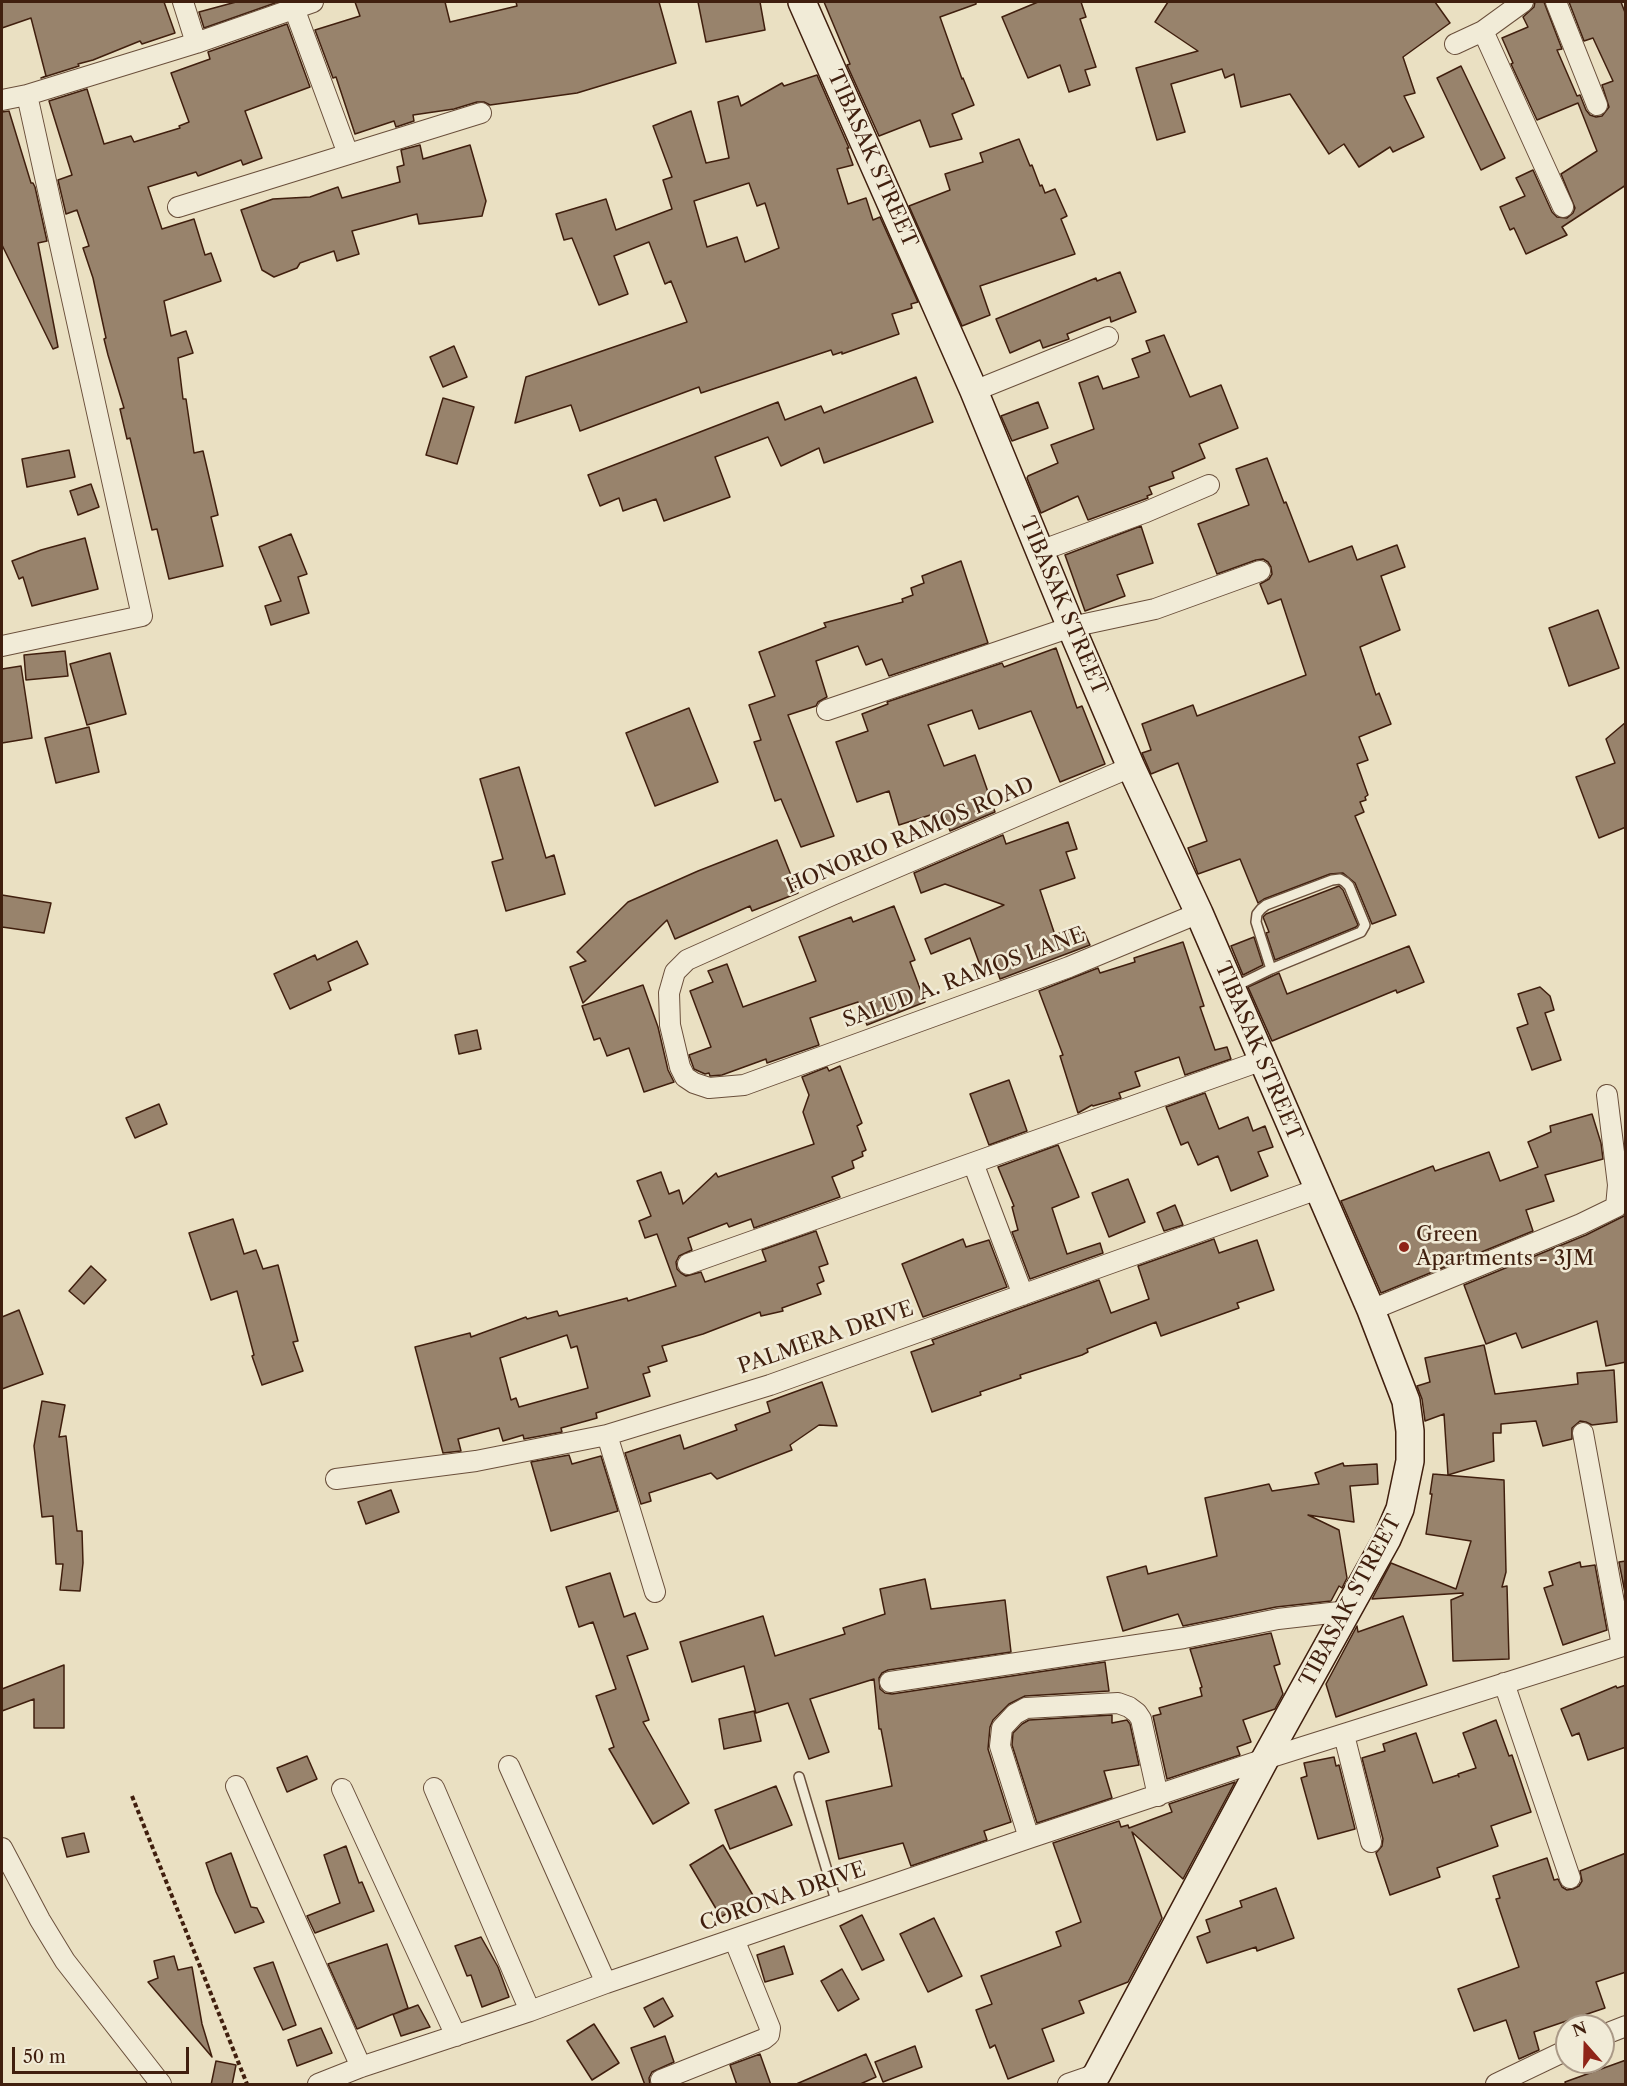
<!DOCTYPE html>
<html>
<head>
<meta charset="utf-8">
<style>
	body { margin:0 }
	#map { position:relative; width:1627px; height:2086px; overflow:hidden; background:#eae0c2; font-family:"Libre Caslon Text",serif }
	canvas { display:block }
	.frame { position:absolute; inset:0; border:3px solid #401f0e; pointer-events:none }
	.north { position:absolute; left:1555px; top:2014px; width:60px; height:60px; box-sizing:border-box; background:#f1ebd7; border:2px solid #aa9987; border-radius:50%; rotate:340deg; font-size:16px; font-weight:700; line-height:24px; text-align:center; color:#401f0e }
	.north::after { content:''; display:block; margin:auto; width:21px; height:27px; background:#8f2418; clip-path:polygon(50% 0,100% 100%,50% 72%,0 100%) }
	.scale { position:absolute; left:12px; top:2047px; width:177px; height:27px; box-sizing:border-box; border:3px solid #401f0e; border-top:0; padding-left:8px; font-size:18px; line-height:21px; white-space:nowrap; color:#401f0e; -webkit-text-stroke:4px #f1ebd7; paint-order:stroke }
</style>
</head>
<body>
<div id="map">
<canvas width="1627" height="2086"></canvas>
<div class="frame"></div>
<div class="north">N</div>
<div class="scale">50 m</div>
</div>
<script>
const g = document.querySelector('canvas').getContext('2d');
g.lineJoin = 'round';
function fill(path, color) { g.fillStyle = color; g.fill(path, 'evenodd'); }
const poly = rows => new Path2D(rows.map(r => 'M' + r).join(''));
function strokePath(path, color, width, dash) { g.strokeStyle = color; g.lineWidth = width; g.lineCap = dash ? 'butt' : 'round'; g.setLineDash(dash || []); g.stroke(path); }
function write(font, color, halo, rows, align = 'center') {
  g.font = font + ' "Libre Caslon Text",serif'; g.lineWidth = 5; g.setLineDash([]); g.textBaseline = 'middle'; g.strokeStyle = halo; g.fillStyle = color; for (const [text, x, y, turn = 0] of rows) {
    g.save(); g.translate(x, y); g.rotate((+turn || 0) * Math.PI / 180); g.textAlign = isNaN(turn) ? turn : align; if (halo) g.strokeText(text, 0, 0); g.fillText(text, 0, 0); g.restore();
  }
}
const building = poly([
	[2,2,164,2,175,33,142,44,140,41,93,60,78,64,79,66,41,78,46,76,31,18,2,28,2,2],
	[236,2,278,2,204,28,199,12,236,2],
	[355,2,445,2,450,22,517,6,516,2,659,2,676,63,577,93,490,105,484,102,477,102,454,109,413,115,414,121,396,127,394,121,355,134,336,77,333,78,315,30,360,16,355,2],
	[698,2,760,2,765,30,706,42,698,2],
	[824,2,976,2,976,4,940,17,962,79,963,78,974,105,952,114,962,139,930,147,920,120,879,136,847,65,850,64,824,2],
	[1038,2,1081,2,1086,17,1080,19,1096,67,1085,70,1090,85,1069,92,1060,65,1028,78,1002,17,1038,2],
	[1168,2,1435,2,1450,23,1403,57,1415,93,1404,96,1424,137,1393,152,1390,147,1359,167,1344,144,1329,154,1290,94,1241,107,1234,74,1225,78,1222,69,1171,84,1185,132,1157,140,1136,68,1198,51,1155,22,1168,2],
	[1535,2,1544,2,1562,49,1557,50,1577,96,1580,95,1586,110,1590,115,1596,117,1602,116,1609,107,1602,85,1613,81,1593,38,1584,41,1569,2,1621,2,1626,15,1626,185,1562,227,1567,235,1526,254,1514,228,1510,230,1500,207,1525,196,1516,178,1533,170,1552,212,1557,217,1567,218,1573,213,1575,208,1561,174,1597,151,1578,103,1537,120,1511,64,1513,63,1502,38,1528,27,1523,17,1534,7,1535,2],
	[287,24,310,87,245,111,262,158,243,165,241,160,198,176,196,172,148,187,162,229,194,219,205,255,211,253,221,281,164,301,171,336,186,331,193,353,178,358,183,399,186,399,194,453,203,451,218,515,211,517,223,566,169,579,157,529,152,530,130,438,127,439,120,409,124,408,108,355,104,339,106,338,93,278,83,248,89,246,77,210,66,214,58,180,72,175,49,101,87,89,104,144,131,136,134,142,180,128,179,126,189,122,171,73,210,59,208,52,287,24],
	[1461,66,1505,158,1481,170,1437,78,1461,66],
	[817,75,849,148,847,148,853,165,837,169,848,204,866,198,873,220,880,217,918,302,911,304,912,308,892,314,899,334,842,354,842,352,833,355,831,350,701,393,699,387,580,431,571,405,515,423,526,377,687,322,671,281,665,284,649,242,614,256,628,294,599,305,572,238,564,240,556,214,606,199,616,230,672,209,663,180,672,177,653,126,691,111,706,163,729,158,718,102,738,96,741,106,782,83,784,86,817,75],
	[749,183,757,206,765,203,779,248,745,262,737,237,707,247,694,201,749,183],
	[9,111,31,183,33,183,35,187,47,241,38,243,58,347,53,349,2,245,2,112,9,111],
	[1019,139,1030,166,1032,165,1040,186,1042,185,1045,193,1055,189,1067,216,1061,219,1075,254,980,286,990,315,962,326,909,206,950,190,945,174,983,162,980,153,1019,139],
	[420,145,423,159,470,145,486,201,482,216,419,224,417,214,352,231,359,254,337,261,334,251,300,263,297,268,274,277,262,270,241,210,273,199,310,197,338,187,342,198,400,182,397,167,404,165,401,150,420,145],
	[1120,272,1136,312,1111,322,1110,317,1067,334,1069,339,1043,348,1040,340,1010,353,996,319,1096,278,1097,281,1120,272],
	[1164,335,1190,397,1221,385,1238,428,1199,444,1205,458,1172,472,1174,478,1149,487,1152,494,1147,496,1148,498,1088,520,1078,496,1041,513,1027,478,1028,476,1058,463,1051,445,1094,429,1079,383,1098,376,1103,389,1139,377,1132,359,1150,352,1146,341,1164,335],
	[454,346,467,377,443,387,430,357,454,346],
	[916,377,933,422,824,463,819,448,781,466,768,437,715,457,730,497,664,521,656,499,623,511,619,498,600,506,588,475,778,402,785,420,821,406,824,413,916,377],
	[443,398,474,407,457,464,426,455,443,398],
	[1038,402,1048,428,1012,441,1001,416,1038,402],
	[69,450,75,477,27,487,22,459,69,450],
	[1267,458,1284,503,1286,502,1309,562,1352,546,1357,560,1397,545,1405,567,1381,576,1400,630,1360,647,1376,695,1379,693,1391,724,1359,737,1368,760,1357,764,1368,795,1365,797,1366,800,1360,802,1364,812,1355,816,1396,915,1372,924,1355,883,1343,873,1330,874,1264,899,1258,903,1240,859,1198,874,1188,848,1207,841,1178,763,1151,774,1142,753,1151,750,1142,724,1193,705,1197,716,1306,675,1281,599,1268,604,1260,584,1269,579,1272,574,1271,567,1268,562,1263,559,1256,560,1217,574,1198,524,1249,505,1236,469,1267,458],
	[91,484,99,507,78,515,70,491,91,484],
	[1141,526,1153,563,1117,575,1125,596,1085,611,1065,555,1141,526],
	[291,534,307,574,298,577,309,613,271,625,265,606,281,601,259,547,291,534],
	[85,538,98,589,32,606,23,577,19,579,12,561,41,550,85,538],
	[961,561,988,643,889,676,882,659,866,665,858,646,816,661,827,697,818,702,816,706,788,715,834,836,801,847,781,799,775,801,754,742,761,740,749,705,775,696,759,652,826,627,824,623,903,602,902,599,913,595,911,588,924,583,922,576,961,561],
	[1598,610,1619,668,1569,686,1549,628,1598,610],
	[1056,648,1077,708,1082,706,1105,764,1060,782,1031,711,979,729,972,710,928,725,944,766,975,755,995,812,950,831,943,811,899,825,889,791,857,802,836,742,868,731,862,714,888,704,887,702,1002,663,1004,667,1056,648],
	[65,651,68,676,26,680,24,655,65,651],
	[110,653,126,714,87,725,70,664,110,653],
	[21,666,32,738,2,743,2,669,21,666],
	[689,708,718,782,655,806,626,733,689,708],
	[1626,722,1626,827,1599,838,1576,777,1615,763,1606,739,1626,722],
	[89,727,99,772,56,783,45,738,89,727],
	[519,767,546,858,554,855,565,894,506,911,492,862,503,859,480,779,519,767],
	[1068,822,1077,849,1066,852,1075,878,1040,890,1055,935,1074,927,1077,935,1084,932,1090,945,1000,979,997,970,984,976,970,938,931,954,925,939,1004,905,945,884,921,893,914,873,1003,835,1006,844,1068,822],
	[777,840,798,893,752,911,750,906,675,939,667,920,583,1003,570,967,586,961,577,952,628,902,698,871,777,840],
	[1339,886,1343,890,1358,925,1356,927,1275,960,1266,933,1269,932,1263,917,1266,914,1339,886],
	[2,895,51,903,44,933,2,927,2,895],
	[894,906,915,960,910,962,925,1002,867,1025,858,1002,810,1018,819,1045,767,1063,766,1059,722,1075,710,1076,709,1073,705,1074,694,1069,689,1055,711,1047,690,991,713,982,708,971,727,964,743,1007,816,981,799,937,851,917,853,922,894,906],
	[1254,937,1263,965,1243,975,1231,946,1254,937],
	[357,941,368,964,328,982,331,990,290,1009,274,974,315,955,317,960,357,941],
	[1183,942,1204,1006,1200,1007,1215,1050,1227,1047,1231,1059,1185,1075,1179,1057,1135,1072,1140,1086,1119,1093,1121,1098,1093,1106,1092,1105,1078,1113,1060,1056,1063,1055,1039,991,1098,968,1100,973,1135,962,1134,958,1183,942],
	[1409,946,1424,982,1397,993,1396,990,1272,1041,1248,987,1279,973,1287,994,1409,946],
	[643,985,658,1027,668,1070,674,1082,644,1092,629,1048,607,1056,600,1038,594,1040,582,1006,643,985],
	[1540,987,1550,996,1554,1010,1545,1013,1561,1060,1532,1070,1517,1028,1528,1024,1518,994,1540,987],
	[477,1030,481,1049,459,1054,455,1035,477,1030],
	[840,1066,862,1123,857,1126,866,1150,862,1152,863,1156,852,1161,854,1168,832,1177,840,1197,754,1228,751,1219,729,1227,727,1223,688,1238,692,1250,679,1256,676,1262,677,1269,681,1273,686,1276,701,1272,705,1282,766,1261,762,1250,816,1231,828,1264,819,1267,824,1281,817,1284,821,1294,782,1308,783,1311,761,1316,760,1312,703,1334,662,1346,667,1361,648,1367,650,1372,643,1374,650,1396,596,1413,597,1418,561,1428,562,1432,524,1439,523,1435,503,1441,499,1428,458,1439,461,1451,443,1453,415,1347,470,1333,471,1337,526,1317,527,1319,557,1311,559,1316,627,1298,628,1301,676,1286,657,1234,645,1238,639,1221,651,1216,637,1181,661,1172,669,1194,679,1190,683,1204,716,1173,718,1177,814,1144,803,1112,809,1095,802,1077,827,1067,829,1071,840,1066],
	[567,1335,571,1348,577,1346,588,1388,519,1407,516,1398,511,1400,500,1358,567,1335],
	[1009,1080,1027,1131,989,1145,970,1094,1009,1080],
	[1205,1093,1219,1129,1248,1117,1253,1131,1265,1126,1273,1147,1258,1152,1268,1176,1231,1191,1218,1156,1198,1165,1188,1142,1181,1145,1166,1107,1205,1093],
	[159,1104,167,1124,135,1138,126,1118,159,1104],
	[1592,1114,1601,1143,1603,1159,1545,1175,1554,1201,1526,1210,1533,1231,1381,1293,1341,1201,1433,1166,1435,1171,1489,1152,1500,1181,1538,1167,1528,1142,1551,1132,1550,1126,1592,1114],
	[1058,1145,1079,1197,1052,1208,1067,1254,1100,1243,1103,1253,1030,1279,1012,1232,1018,1230,1012,1207,1014,1206,998,1167,1058,1145],
	[1128,1179,1145,1222,1109,1237,1092,1193,1128,1179],
	[1175,1205,1183,1225,1164,1231,1157,1213,1175,1205],
	[1626,1215,1626,1362,1606,1366,1597,1321,1522,1348,1516,1333,1486,1344,1464,1285,1586,1235,1626,1215],
	[233,1219,244,1254,256,1250,263,1269,278,1265,298,1341,293,1342,303,1371,262,1385,252,1356,254,1355,237,1291,211,1300,189,1233,233,1219],
	[963,1239,966,1247,989,1240,1007,1287,923,1317,902,1264,963,1239],
	[1214,1239,1219,1253,1257,1240,1274,1290,1237,1303,1239,1308,1161,1336,1156,1322,1087,1349,1088,1352,1082,1355,1020,1375,1021,1378,980,1392,981,1395,932,1412,911,1352,934,1344,932,1340,1099,1280,1111,1313,1149,1299,1138,1266,1214,1239],
	[91,1266,106,1280,84,1304,69,1291,91,1266],
	[19,1310,43,1374,2,1389,2,1317,19,1310],
	[1484,1345,1495,1394,1578,1384,1577,1373,1614,1370,1617,1422,1592,1425,1586,1422,1580,1421,1572,1428,1572,1439,1543,1446,1536,1421,1501,1424,1501,1433,1493,1433,1494,1461,1448,1475,1444,1414,1425,1421,1422,1399,1417,1386,1430,1382,1425,1358,1484,1345],
	[822,1382,837,1426,819,1425,790,1445,792,1450,717,1479,711,1473,649,1493,651,1501,641,1504,625,1453,680,1435,684,1449,737,1430,735,1425,770,1412,767,1402,822,1382],
	[42,1401,65,1405,59,1437,66,1436,77,1531,82,1531,83,1563,80,1591,60,1590,63,1564,56,1564,53,1516,42,1517,34,1446,42,1401],
	[569,1455,572,1464,601,1456,618,1511,551,1531,531,1462,569,1455],
	[1343,1463,1344,1466,1377,1464,1378,1484,1350,1486,1354,1522,1308,1515,1339,1530,1347,1578,1342,1588,1339,1586,1331,1601,1276,1607,1183,1626,1178,1614,1123,1631,1107,1577,1146,1566,1148,1574,1217,1556,1205,1498,1269,1484,1272,1491,1319,1484,1315,1473,1343,1463],
	[1433,1474,1504,1480,1506,1572,1502,1587,1507,1586,1509,1659,1453,1661,1451,1600,1463,1595,1463,1593,1372,1599,1391,1563,1456,1589,1471,1541,1426,1534,1432,1494,1430,1494,1433,1474],
	[391,1490,399,1512,366,1524,358,1502,391,1490],
	[1626,1561,1626,1598,1619,1562,1626,1561],
	[1580,1562,1581,1567,1595,1565,1607,1630,1563,1645,1544,1588,1553,1585,1549,1572,1580,1562],
	[610,1573,624,1617,635,1613,648,1649,627,1656,649,1720,643,1722,689,1803,653,1824,609,1749,614,1747,596,1696,616,1689,593,1622,579,1627,566,1587,610,1573],
	[925,1579,931,1609,1005,1600,1011,1652,888,1670,882,1673,879,1678,880,1689,885,1693,892,1694,1105,1662,1109,1691,1025,1696,1009,1704,993,1720,990,1727,988,1749,1011,1822,984,1831,987,1840,911,1866,903,1843,839,1859,826,1801,892,1786,881,1729,879,1729,874,1679,810,1699,829,1752,809,1759,788,1703,756,1713,744,1666,692,1682,680,1642,763,1616,775,1656,845,1634,843,1628,885,1614,880,1589,925,1579],
	[1403,1616,1427,1685,1336,1717,1326,1684,1357,1626,1358,1632,1403,1616],
	[1271,1633,1280,1664,1274,1666,1283,1694,1275,1709,1243,1720,1251,1742,1237,1747,1240,1755,1167,1779,1153,1716,1161,1714,1159,1708,1202,1696,1200,1688,1202,1687,1190,1649,1271,1633],
	[64,1665,64,1728,34,1728,34,1699,2,1711,2,1689,64,1665],
	[1626,1685,1626,1747,1588,1760,1579,1733,1572,1736,1561,1709,1616,1686,1617,1688,1626,1685],
	[754,1711,761,1741,724,1749,719,1719,754,1711],
	[1112,1715,1112,1723,1127,1720,1130,1724,1139,1765,1104,1771,1112,1798,1037,1823,1012,1745,1013,1733,1022,1724,1029,1720,1112,1715],
	[1496,1720,1509,1756,1512,1755,1531,1812,1491,1826,1498,1846,1437,1868,1440,1877,1390,1895,1376,1853,1382,1846,1383,1839,1362,1758,1385,1751,1383,1744,1416,1733,1433,1783,1458,1775,1459,1777,1458,1774,1476,1768,1463,1733,1496,1720],
	[307,1756,317,1779,287,1792,277,1768,307,1756],
	[1334,1757,1336,1766,1339,1765,1355,1829,1318,1839,1301,1778,1307,1776,1304,1763,1334,1757],
	[1235,1782,1183,1879,1132,1832,1162,1918,1128,1982,1079,2001,1084,2013,1042,2029,1054,2061,1008,2079,995,2045,990,2048,976,2010,992,2004,981,1976,1061,1946,1056,1932,1081,1922,1053,1843,1119,1821,1121,1827,1128,1825,1129,1828,1172,1812,1169,1804,1235,1782],
	[776,1786,792,1825,730,1849,715,1810,776,1786],
	[84,1833,89,1852,67,1857,62,1838,84,1833],
	[723,1845,754,1897,721,1917,690,1865,723,1845],
	[346,1846,359,1883,362,1882,374,1911,315,1933,307,1916,340,1903,324,1855,346,1846],
	[231,1853,251,1907,257,1908,264,1922,235,1933,216,1892,206,1863,231,1853],
	[1626,1853,1626,1972,1596,1982,1605,2008,1534,2032,1539,2050,1519,2059,1506,2020,1474,2031,1458,1989,1519,1967,1496,1899,1500,1898,1493,1876,1547,1858,1554,1880,1558,1879,1562,1887,1567,1890,1573,1889,1579,1886,1582,1881,1580,1871,1626,1853],
	[1276,1888,1294,1938,1257,1951,1256,1947,1207,1963,1197,1937,1210,1932,1206,1920,1242,1907,1240,1901,1276,1888],
	[862,1915,884,1960,862,1970,840,1926,862,1915],
	[934,1918,962,1976,928,1992,900,1934,934,1918],
	[481,1937,498,1967,509,1997,482,2007,471,1975,467,1976,455,1946,481,1937],
	[387,1944,408,2008,394,2014,418,2005,430,2027,401,2036,393,2014,357,2029,328,1964,387,1944],
	[784,1946,793,1974,765,1982,757,1955,784,1946],
	[174,1956,178,1970,192,1967,202,2024,212,2057,148,1982,158,1978,154,1961,174,1956],
	[273,1962,296,2025,283,2030,254,1968,273,1962],
	[842,1969,859,1999,838,2011,821,1981,842,1969],
	[663,1998,673,2016,654,2027,644,2008,663,1998],
	[594,2024,619,2063,592,2080,567,2041,594,2024],
	[321,2028,332,2053,297,2066,288,2040,321,2028],
	[665,2036,674,2062,652,2072,649,2078,650,2085,645,2085,631,2048,665,2036],
	[915,2046,922,2067,883,2082,875,2062,915,2046],
	[760,2054,771,2085,737,2085,730,2065,760,2054],
	[866,2054,876,2077,858,2085,794,2085,866,2054],
	[1626,2060,1626,2085,1566,2085,1565,2082,1626,2060],
	[216,2061,236,2065,232,2085,211,2085,216,2061]
]);
fill(building, '#98836c');
strokePath(building, '#401f0e', 1.5);
const lane = poly([
	[1234,987,1271,969,1361,932,1365,925,1349,886,1345,882,1340,879,1332,880,1266,905,1261,909,1257,914,1256,922,1271,969],
	[799,1777,837,1904]
]);
const street = poly([
	[183,2,196,43],
	[1556,2,1597,105],
	[294,8,348,154],
	[1483,31,1563,207],
	[1455,44,1483,31,1523,2],
	[2,100,27,95,196,43,313,2],
	[178,207,481,113],
	[974,391,1108,337],
	[1040,551,1146,512,1209,485],
	[2,646,142,616,27,95],
	[827,710,1071,627,1155,609,1260,571],
	[1131,767,832,895,687,960,675,972,669,993,670,1025,680,1067,685,1077,694,1083,709,1088,744,1085,1069,967,1199,913],
	[973,1163,1023,1295],
	[688,1264,1263,1060],
	[1371,1310,1581,1224,1616,1207,1618,1185,1607,1095],
	[1583,1433,1622,1646],
	[607,1435,655,1592],
	[336,1479,476,1461,607,1435,770,1385,1318,1189],
	[890,1682,1184,1638,1278,1619,1348,1611],
	[1504,1683,1570,1878],
	[1344,1735,1371,1842],
	[509,1766,606,1983],
	[236,1786,361,2067],
	[434,1788,530,2011],
	[342,1789,456,2036],
	[1029,1838,1000,1746,1002,1728,1015,1714,1026,1708,1118,1703,1129,1707,1137,1713,1141,1719,1158,1796],
	[2,1848,40,1920,65,1961,161,2084],
	[1603,2035,1626,2026],
	[661,2080,764,2039,769,2035,770,2028,734,1939],
	[318,2084,361,2067,530,2011,606,1983,1029,1838,1265,1759,1626,1645],
	[1068,2084,1097,2074],
	[1496,2084,1567,2050]
]);
const secondary = poly([
	[802,2,974,391,1071,627,1131,767,1199,913,1371,1310,1406,1401,1410,1431,1410,1461,1400,1509,1387,1539,1265,1759,1097,2074,1089,2084]
]);
strokePath(lane, '#6a4f3b', 12);
strokePath(street, '#6a4f3b', 22);
strokePath(secondary, '#401f0e', 30);
strokePath(poly([
	[132,1796,247,2084]
]), '#401f0e', 4, [4.5, 3]);
strokePath(lane, '#f1ebd7', 9);
strokePath(street, '#f1ebd7', 20);
strokePath(secondary, '#f1ebd7', 27);
for (const [x, y, r, color] of [
	[1404,1247,6,"#8f2418"]
]) { const dot = new Path2D(); dot.arc(x, y, r, 0, 2 * Math.PI); g.fillStyle = color; g.fill(dot); strokePath(dot, '#f1ebd7', 2); }
write('21px', '#401f0e', '#f1ebd7', [
	["TIBASAK STREET",872,159,66],
	["TIBASAK STREET",1063,606,67],
	["HONORIO RAMOS ROAD",910,836,-23],
	["SALUD A. RAMOS LANE",964,978,-20],
	["TIBASAK STREET",1258,1051,67],
	["PALMERA DRIVE",826,1338,-19],
	["TIBASAK STREET",1351,1601,-62],
	["CORONA DRIVE",783,1897,-19]
]);
write('21px', '#401f0e', '#f1ebd7', [
	["Green",1416,1235],
	["Apartments - 3JM",1416,1259]
], 'left');
</script>
</body>
</html>
